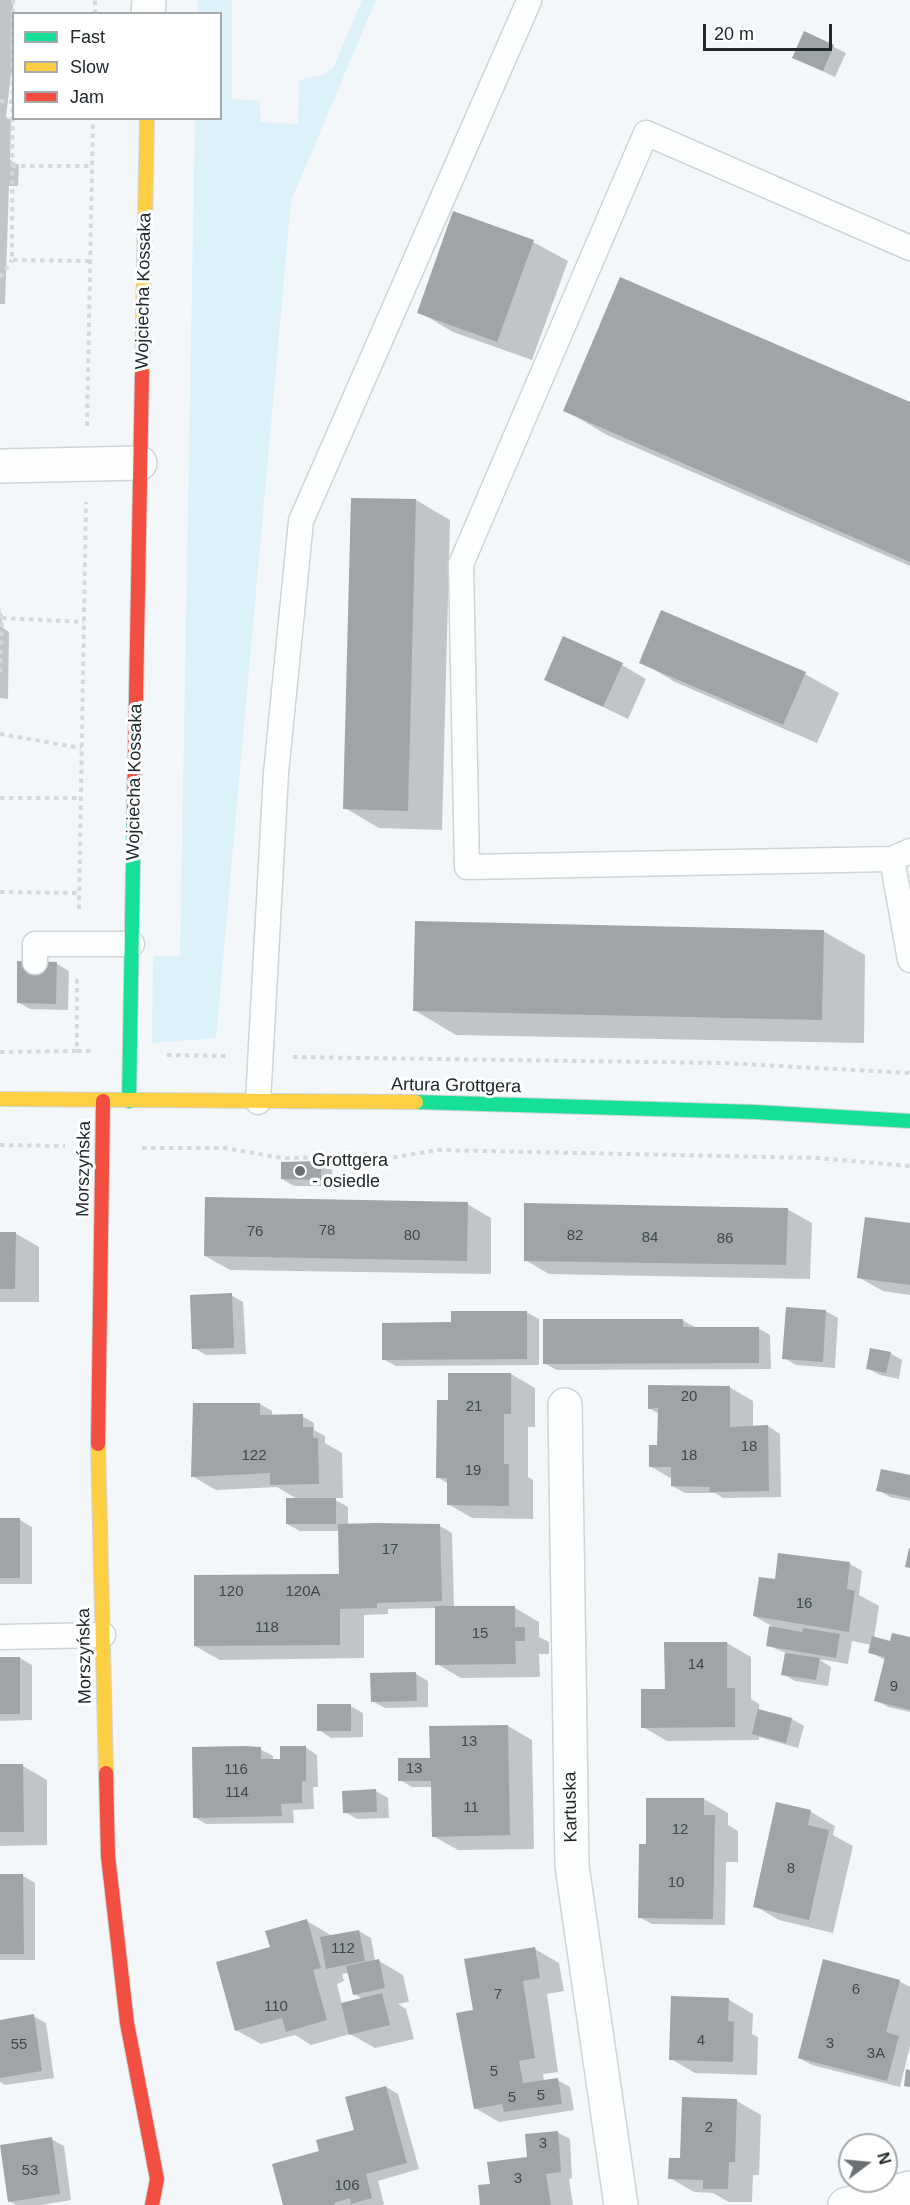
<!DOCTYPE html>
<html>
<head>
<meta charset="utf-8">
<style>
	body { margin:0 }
	#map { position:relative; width:910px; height:2205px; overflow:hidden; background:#f3f7f9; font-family:Arial,sans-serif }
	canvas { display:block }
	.legend { position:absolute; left:12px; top:12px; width:210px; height:108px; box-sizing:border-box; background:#fff; border:2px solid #a6a9ab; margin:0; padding:8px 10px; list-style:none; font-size:18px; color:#20282c }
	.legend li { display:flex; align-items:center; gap:12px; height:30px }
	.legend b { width:30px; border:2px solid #a6a9ab }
	.north { position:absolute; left:838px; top:2133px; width:60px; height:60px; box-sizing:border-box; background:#fff; border:2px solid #a6a9ab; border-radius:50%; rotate:74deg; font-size:16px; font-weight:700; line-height:24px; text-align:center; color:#20282c }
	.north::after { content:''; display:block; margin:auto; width:21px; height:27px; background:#6a7074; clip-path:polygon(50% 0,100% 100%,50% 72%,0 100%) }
	.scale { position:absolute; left:703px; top:24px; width:129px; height:27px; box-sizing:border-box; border:3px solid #20282c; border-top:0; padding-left:8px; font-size:18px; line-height:21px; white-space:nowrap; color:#20282c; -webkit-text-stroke:4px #fff; paint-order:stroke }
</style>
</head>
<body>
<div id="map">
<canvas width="910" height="2205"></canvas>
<ul class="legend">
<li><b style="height:8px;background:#16e098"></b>Fast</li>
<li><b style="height:8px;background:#ffcf43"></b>Slow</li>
<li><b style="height:8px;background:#f24e42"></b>Jam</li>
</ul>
<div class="north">N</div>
<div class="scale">20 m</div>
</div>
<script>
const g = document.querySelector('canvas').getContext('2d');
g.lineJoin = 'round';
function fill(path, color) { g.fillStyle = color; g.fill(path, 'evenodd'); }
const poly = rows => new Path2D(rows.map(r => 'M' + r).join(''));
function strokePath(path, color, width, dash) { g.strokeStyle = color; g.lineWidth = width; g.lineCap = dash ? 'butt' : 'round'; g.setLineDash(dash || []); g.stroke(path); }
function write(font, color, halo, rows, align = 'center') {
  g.font = font + ' Arial,sans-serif'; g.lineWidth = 6; g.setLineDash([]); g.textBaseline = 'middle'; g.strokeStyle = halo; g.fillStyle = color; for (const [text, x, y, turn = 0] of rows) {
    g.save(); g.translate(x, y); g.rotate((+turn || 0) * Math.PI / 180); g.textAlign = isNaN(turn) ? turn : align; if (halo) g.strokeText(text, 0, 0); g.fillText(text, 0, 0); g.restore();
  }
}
fill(poly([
	[198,0,232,0,232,99,259,101,261,122,298,124,299,80,322,75,333,68,362,0,376,0,291,201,216,1038,152,1043,153,956,180,956,195,119,220,118,220,14,197,13]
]), '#dcf1fa');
fill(poly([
	[0,0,13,0,14,75,11,75,6,117,11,120,10,160,19,165,18,186,9,186,5,304,0,304],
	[805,33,846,53,835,77,794,58],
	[533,242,568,261,532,360,453,332,419,312],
	[910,404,910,566,607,435,565,410],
	[416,500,450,520,442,830,379,828,345,808],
	[0,605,2,627,9,632,8,699,0,698],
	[641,662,805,674,839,693,817,743,675,682],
	[622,665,646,679,628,719,545,679],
	[823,931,865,955,864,1043,456,1035,414,1010],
	[57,964,69,971,68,1010,30,1009,18,1002],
	[320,1163,332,1170,333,1186,294,1186,282,1179],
	[467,1204,491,1218,491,1274,230,1270,205,1256],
	[787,1209,812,1223,810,1279,549,1274,525,1260],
	[910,1225,910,1295,883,1291,858,1277],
	[0,1233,15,1233,39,1247,39,1302,0,1302],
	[231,1295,243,1302,246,1354,206,1355,194,1348],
	[825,1311,838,1318,835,1368,796,1365,784,1358],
	[526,1312,539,1319,539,1365,396,1366,383,1359],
	[682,1320,695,1327,758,1328,770,1335,771,1369,557,1370,544,1363],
	[890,1353,902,1360,899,1379,880,1375,868,1368],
	[511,1374,535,1388,535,1427,528,1427,528,1477,533,1480,533,1519,472,1518,448,1504,449,1484,437,1477,450,1401],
	[729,1387,753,1401,753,1427,768,1426,780,1434,781,1497,723,1498,715,1493,685,1493,672,1486,672,1479,650,1466,659,1447,659,1414,649,1408],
	[260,1404,272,1411,272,1416,302,1416,314,1423,314,1430,325,1436,325,1443,342,1453,343,1498,332,1498,348,1507,348,1525,440,1526,452,1533,454,1608,515,1608,539,1622,539,1637,549,1642,549,1654,539,1654,540,1677,461,1678,437,1664,436,1608,388,1609,388,1614,364,1615,364,1658,220,1660,195,1646,340,1576,339,1531,300,1531,287,1524,299,1500,277,1487,216,1490,192,1476,192,1441,199,1440],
	[910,1477,910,1501,890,1497,878,1490],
	[0,1520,20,1520,32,1527,32,1584,0,1584],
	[850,1564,862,1571,859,1595,879,1606,874,1638,891,1643,910,1639,910,1712,888,1707,876,1700,885,1660,870,1652,871,1645,852,1641,848,1664,818,1659,831,1667,828,1686,795,1681,783,1674,786,1653,767,1645,777,1629,754,1616,776,1581],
	[727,1643,751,1657,751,1699,759,1704,759,1711,792,1719,804,1726,798,1748,759,1737,759,1740,667,1741,643,1727,667,1690],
	[0,1658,20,1658,32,1665,32,1720,0,1721],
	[416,1674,428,1681,428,1707,385,1708,372,1701],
	[350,1706,363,1713,363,1737,331,1738,319,1730],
	[508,1726,532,1740,534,1849,458,1850,433,1836,432,1787,412,1787,400,1780,432,1759],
	[305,1747,317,1755,318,1787,313,1787,314,1809,293,1810,294,1823,206,1824,194,1817,260,1749,273,1756,273,1760,281,1760],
	[0,1766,23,1766,47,1780,47,1845,0,1846],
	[376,1791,388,1798,389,1818,357,1819,345,1812],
	[647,1799,704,1799,728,1813,728,1825,738,1831,738,1862,726,1862,725,1925,652,1924,639,1917,647,1846],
	[777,1804,811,1812,835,1826,833,1835,853,1846,833,1933,779,1920,755,1906],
	[0,1875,23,1876,35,1883,35,1960,0,1960],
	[307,1921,332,1936,359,1931,371,1938,375,1961,379,1961,403,1975,409,2002,398,2004,406,2009,414,2039,375,2048,350,2034,311,2045,295,2035,261,2044,236,2030,272,1948],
	[349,1973,354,1994,363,1999,342,2004,337,1984,344,1981,342,1974],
	[535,1949,559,1963,564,1991,547,1994,558,2072,543,2074,544,2082,557,2080,570,2087,574,2110,499,2122,475,2108,474,2011],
	[899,1981,910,1987,910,2046,900,2087,812,2065,799,2058],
	[729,2000,753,2014,752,2034,758,2037,757,2075,695,2073,671,2059],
	[33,2016,46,2023,54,2078,5,2085,0,2082,0,2021],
	[386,2087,398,2094,419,2169,378,2181,384,2204,381,2205,285,2205,321,2152,356,2131],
	[737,2101,761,2115,759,2175,753,2175,752,2202,729,2202,713,2193,694,2192,670,2178,681,2159],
	[557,2132,570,2139,572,2178,569,2179,573,2205,482,2205,492,2185,529,2158],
	[51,2139,64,2146,71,2200,41,2205,16,2205,9,2201]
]), '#0003');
fill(poly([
	[804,31,834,45,823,71,792,58],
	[453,211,534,240,497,342,417,313],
	[620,277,910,402,910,562,563,411],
	[351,498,416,499,408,811,343,809],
	[661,610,806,672,783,725,639,663],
	[563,636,623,663,603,707,544,680],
	[415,921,824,930,822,1020,413,1011],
	[17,961,57,962,56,1004,17,1003],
	[321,1161,321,1180,281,1179,281,1162],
	[205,1197,468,1202,467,1261,204,1256],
	[524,1203,788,1208,786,1265,524,1261],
	[865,1217,910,1223,910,1285,857,1278],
	[0,1232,16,1232,15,1289,0,1289],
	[232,1293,234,1348,192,1349,190,1295],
	[786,1307,826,1310,823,1362,782,1359],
	[451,1311,527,1311,527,1359,382,1360,382,1323,451,1322],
	[543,1319,683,1319,683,1327,759,1327,759,1363,543,1364],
	[870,1348,891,1352,886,1373,866,1369],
	[448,1373,511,1373,511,1414,504,1414,504,1464,509,1464,509,1506,447,1505,447,1478,436,1478,437,1400,448,1400],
	[648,1385,730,1386,730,1427,768,1425,769,1491,709,1492,710,1487,671,1486,671,1467,649,1467,649,1445,657,1445,658,1408,648,1409],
	[193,1403,260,1403,260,1415,303,1414,303,1427,313,1427,313,1438,318,1438,319,1484,270,1485,270,1473,191,1477],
	[881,1469,910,1475,910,1498,876,1491],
	[286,1498,336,1498,336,1524,286,1524],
	[0,1518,20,1518,20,1578,0,1578],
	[376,1523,440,1524,442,1601,377,1603,377,1608,340,1609,340,1645,194,1646,194,1575,339,1574,338,1524],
	[909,1548,910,1548,910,1568,905,1567],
	[778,1553,850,1562,847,1589,855,1591,849,1632,753,1616,759,1577,775,1579],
	[435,1606,515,1606,515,1627,525,1627,525,1641,515,1641,516,1664,435,1665],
	[769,1626,802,1632,803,1628,840,1634,836,1658,766,1646],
	[892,1633,910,1637,910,1710,874,1701,885,1657,868,1653,872,1636,890,1641],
	[664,1642,727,1642,727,1688,735,1688,735,1727,641,1728,641,1689,665,1689],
	[785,1653,820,1658,816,1680,781,1675],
	[0,1657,20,1657,20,1714,0,1714],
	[416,1672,417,1701,371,1702,370,1673],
	[317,1704,351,1704,351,1731,317,1731],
	[758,1709,792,1718,786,1743,752,1734],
	[508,1725,510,1835,432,1837,431,1781,398,1781,398,1758,430,1758,429,1726],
	[244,1746,261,1747,261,1759,280,1759,280,1746,306,1746,306,1781,302,1781,302,1803,281,1804,282,1816,193,1818,192,1747],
	[0,1764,23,1764,24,1832,0,1832],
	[376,1789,377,1812,343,1813,342,1791],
	[646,1798,704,1798,704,1815,715,1815,713,1919,638,1918,639,1844,646,1844],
	[776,1802,811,1810,808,1825,829,1830,809,1920,753,1907],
	[0,1874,23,1874,24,1954,0,1954],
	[307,1919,321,1968,313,1970,327,2020,286,2032,282,2018,235,2031,216,1962,270,1947,265,1931],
	[359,1930,365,1961,326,1969,320,1937],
	[535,1947,540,1978,523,1981,535,2058,519,2061,523,2083,558,2078,562,2104,504,2112,502,2104,474,2109,456,2013,473,2010,464,1959],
	[379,1959,385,1988,353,1995,346,1966],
	[823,1959,900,1980,886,2032,899,2036,887,2081,798,2058],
	[382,1993,390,2025,349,2035,341,2003],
	[671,1996,729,1998,728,2021,734,2022,733,2062,669,2060],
	[34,2014,42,2071,0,2078,0,2020],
	[906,2069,910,2070,910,2087,904,2086],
	[386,2086,407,2163,366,2174,372,2198,351,2204,350,2198,334,2203,335,2205,283,2205,272,2164,319,2151,316,2140,354,2130,345,2097],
	[682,2097,737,2099,735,2162,729,2162,728,2189,703,2189,703,2180,668,2179,669,2158,680,2158],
	[558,2131,561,2172,546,2174,551,2205,480,2205,478,2185,490,2184,487,2162,527,2157,525,2134],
	[52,2137,60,2194,8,2202,0,2145]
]), '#9fa4a7');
const lane = poly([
	[910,248,646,133,461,564,467,867,892,859,910,851],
	[892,859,910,960],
	[35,962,35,944,132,944],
	[258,1102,276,773,301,521,529,1],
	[0,1637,103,1635]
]);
const street = poly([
	[148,14,149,0],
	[0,466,140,463],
	[565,1405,572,1866,621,2205],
	[845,2205,910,2188]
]);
const fast = poly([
	[129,1101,134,806],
	[416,1102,755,1112,910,1121]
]);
const slow = poly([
	[142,372,147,118],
	[0,1099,416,1102],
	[98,1444,106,1773]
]);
const jam = poly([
	[134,806,142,372],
	[98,1444,103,1101],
	[106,1773,108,1856,127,2023,157,2179,152,2205]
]);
strokePath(lane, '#cfd4d8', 27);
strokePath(street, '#cfd4d8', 36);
strokePath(fast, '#cfd4d8', 16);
strokePath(slow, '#cfd4d8', 16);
strokePath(jam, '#cfd4d8', 16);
strokePath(poly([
	[13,0,12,260,90,261],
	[95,14,95,0],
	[0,101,13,102],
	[12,166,92,166],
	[0,277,12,260],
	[87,426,93,118],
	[0,614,2,618,0,673],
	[2,618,84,622],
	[0,734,81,748],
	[0,798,81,798],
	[0,892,79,893],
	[79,909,86,502],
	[77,979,77,1051,91,1051],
	[0,1052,77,1051],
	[167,1055,226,1056],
	[293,1057,723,1063,910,1073],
	[0,1145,65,1146],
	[142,1148,225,1148,282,1158,397,1157,437,1150,817,1158,910,1166]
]), '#d6d8d8', 4, [4.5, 4.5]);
strokePath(lane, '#fdfefe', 24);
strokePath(street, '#fdfefe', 33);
strokePath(fast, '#16e098', 14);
strokePath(slow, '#ffcf43', 14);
strokePath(jam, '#f24e42', 14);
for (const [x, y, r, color] of [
	[300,1171,6,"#6a7074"]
]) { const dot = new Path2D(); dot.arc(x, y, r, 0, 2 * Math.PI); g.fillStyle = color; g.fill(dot); strokePath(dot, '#fff', 2); }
write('15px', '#40474b', null, [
	["78",327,1231],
	["76",255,1232],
	["80",412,1236],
	["82",575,1236],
	["84",650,1238],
	["86",725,1239],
	["20",689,1397],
	["21",474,1407],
	["18",749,1447],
	["122",254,1456],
	["18",689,1456],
	["19",473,1471],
	["17",390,1550],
	["120",231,1592],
	["120A",303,1592],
	["16",804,1604],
	["118",267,1628],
	["15",480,1634],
	["14",696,1665],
	["9",894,1687],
	["13",469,1742],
	["13",414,1769],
	["116",236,1770],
	["114",237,1793],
	["11",471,1808],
	["12",680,1830],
	["8",791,1869],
	["10",676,1883],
	["112",343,1949],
	["6",856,1990],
	["7",498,1995],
	["110",276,2007],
	["4",701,2041],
	["3",830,2044],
	["55",19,2045],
	["3A",876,2054],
	["5",494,2072],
	["5",541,2096],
	["5",512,2098],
	["2",709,2128],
	["3",543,2144],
	["53",30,2171],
	["3",518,2179],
	["106",347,2186]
]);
write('18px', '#20282c', '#fff', [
	["Wojciecha Kossaka",144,291,-89],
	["Wojciecha Kossaka",135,782,-89],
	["Artura Grottgera",456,1086,1],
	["Morszyńska",84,1169,-89],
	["Morszyńska",85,1656,-91],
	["Kartuska",571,1807,-91]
]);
write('18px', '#20282c', '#fff', [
	["Grottgera",312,1161],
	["- osiedle",312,1182]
], 'left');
</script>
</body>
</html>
